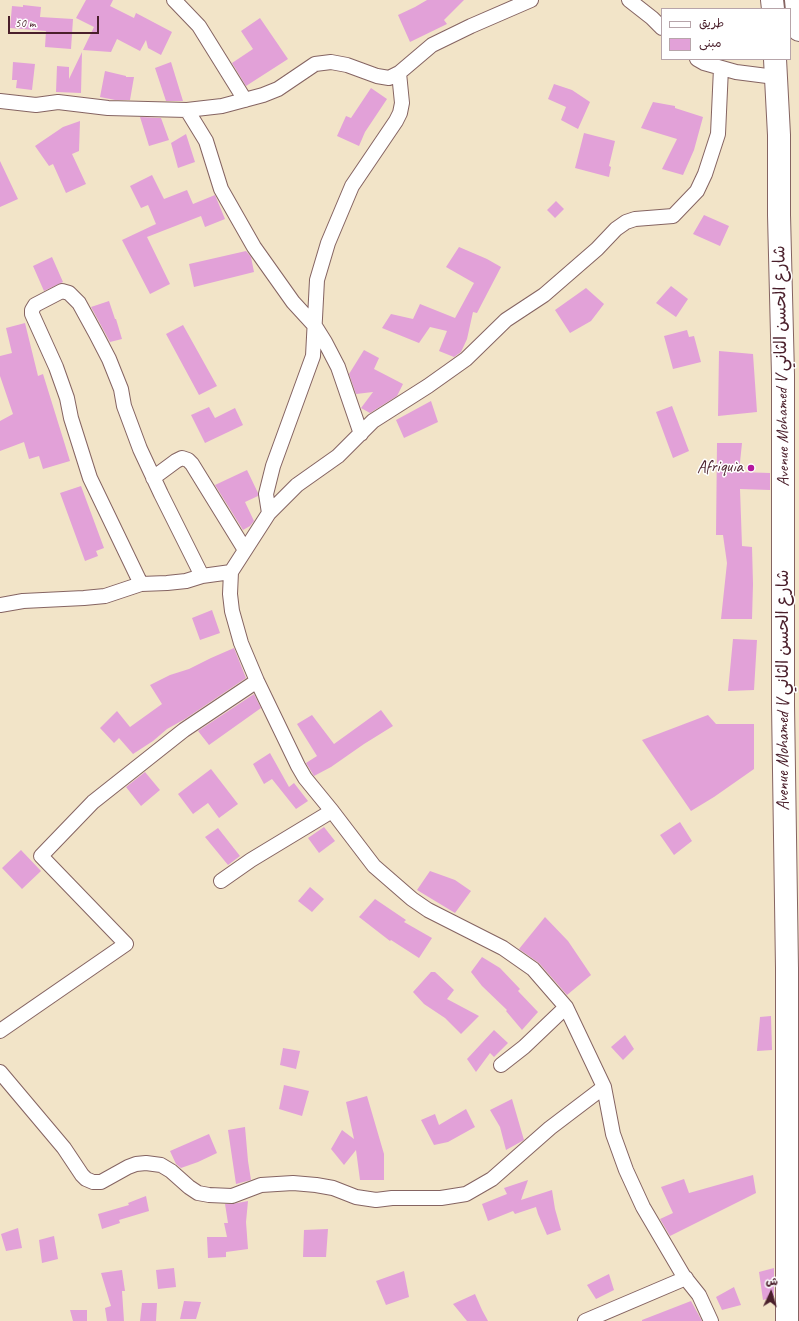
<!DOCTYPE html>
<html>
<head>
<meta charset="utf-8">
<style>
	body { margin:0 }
	#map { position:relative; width:799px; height:1321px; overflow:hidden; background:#f2e4c8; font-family:Caveat,"Playpen Sans Arabic",sans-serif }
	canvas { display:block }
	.legend { position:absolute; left:661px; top:8px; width:130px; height:52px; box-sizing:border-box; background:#fff; border:1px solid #b7a5aa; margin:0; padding:5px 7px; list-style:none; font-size:12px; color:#4a1f2b }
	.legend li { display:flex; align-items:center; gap:8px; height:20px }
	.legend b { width:20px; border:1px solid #b7a5aa }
	.north { position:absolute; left:751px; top:1273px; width:40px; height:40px; -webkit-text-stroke:3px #fff; paint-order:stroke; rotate:4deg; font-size:11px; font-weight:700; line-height:16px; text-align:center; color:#4a1f2b }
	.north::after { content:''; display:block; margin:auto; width:14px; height:18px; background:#4a1f2b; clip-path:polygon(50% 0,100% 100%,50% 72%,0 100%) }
	.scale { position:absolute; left:8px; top:16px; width:91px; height:18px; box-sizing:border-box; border:2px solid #4a1f2b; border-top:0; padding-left:5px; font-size:12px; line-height:14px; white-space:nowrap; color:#4a1f2b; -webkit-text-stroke:3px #fff; paint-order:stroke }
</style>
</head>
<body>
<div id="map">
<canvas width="799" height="1321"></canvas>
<ul class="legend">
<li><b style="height:5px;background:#fff"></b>طريق</li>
<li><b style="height:11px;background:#e2a1d8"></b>مبنى</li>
</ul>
<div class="north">ش</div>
<div class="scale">50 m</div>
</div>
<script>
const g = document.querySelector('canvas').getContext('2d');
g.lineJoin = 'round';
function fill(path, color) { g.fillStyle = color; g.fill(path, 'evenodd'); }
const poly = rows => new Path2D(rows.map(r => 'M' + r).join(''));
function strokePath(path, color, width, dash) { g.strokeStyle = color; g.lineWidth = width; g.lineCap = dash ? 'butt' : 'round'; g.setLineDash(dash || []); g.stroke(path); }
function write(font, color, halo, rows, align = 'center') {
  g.font = font + ' Caveat,"Playpen Sans Arabic",sans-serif'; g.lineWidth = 3; g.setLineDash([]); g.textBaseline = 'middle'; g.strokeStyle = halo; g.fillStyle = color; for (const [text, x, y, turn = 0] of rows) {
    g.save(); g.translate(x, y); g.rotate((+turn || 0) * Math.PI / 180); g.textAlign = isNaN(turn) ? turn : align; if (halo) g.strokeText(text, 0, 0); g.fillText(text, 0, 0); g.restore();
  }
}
fill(poly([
	[86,0,113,0,110,6,134,18,136,13,172,32,161,55,148,48,146,40,140,51,117,39,111,52,83,50,94,27,76,18],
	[427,0,464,0,444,20,447,24,410,42,398,15,415,7],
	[23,5,41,7,40,17,73,19,71,49,45,47,46,31,10,28,12,6,23,7],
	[260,18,288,59,246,86,232,63,253,49,241,31],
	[82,52,81,93,56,92,57,66,69,67,69,79],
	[13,62,35,64,32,90,16,88,17,80,12,80],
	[171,62,183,101,166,101,155,68],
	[105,71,126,76,126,77,134,77,130,100,115,100,100,97],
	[554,84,572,90,590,102,578,129,561,120,566,107,548,99],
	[371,88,387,99,365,132,359,146,337,136,346,116,351,118],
	[653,102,675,106,675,108,703,117,694,150,683,175,662,169,677,139,641,128],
	[140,117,161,118,169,140,149,146],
	[80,121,79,151,72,154,86,184,66,193,53,164,49,166,35,146,63,127],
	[584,133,615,141,609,166,611,167,609,177,575,168],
	[186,134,195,162,178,168,171,143],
	[0,161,18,199,0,207],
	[152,175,164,199,187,190,193,204,215,195,225,219,205,227,201,216,147,237,170,284,150,294,122,240,156,224,148,205,141,208,130,186],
	[556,201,564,209,555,218,547,210],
	[704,215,729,226,720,246,693,234],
	[459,247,487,259,501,267,477,313,473,312,467,339,461,352,454,357,439,351,447,331,430,327,419,343,382,328,391,314,413,319,420,304,455,318,474,283,446,267],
	[246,251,251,257,254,272,194,287,189,264],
	[52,257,63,282,44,291,33,266],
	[671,286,688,299,676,317,656,303],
	[586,288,604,304,591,321,570,333,555,310],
	[109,301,115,319,116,319,122,339,110,342,91,307],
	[25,323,38,376,43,374,70,461,43,469,39,456,29,459,24,442,0,451,0,421,13,414,0,376,0,356,12,353,6,328],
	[183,325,217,386,199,395,166,334],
	[687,330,689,337,694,336,701,362,673,369,664,336],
	[364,350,379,358,374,369,403,384,397,396,370,413,361,408,373,392,356,394,349,374],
	[719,351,753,354,757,412,718,416],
	[431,401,438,422,404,438,396,420],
	[672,406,689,451,673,458,656,412],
	[209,407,215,418,235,408,243,425,205,443,191,415],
	[717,443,742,443,739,472,770,473,770,490,740,489,742,546,752,547,753,584,752,619,721,619,727,563,723,535,716,535],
	[247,470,258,493,258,496,245,502,254,521,250,526,243,530,215,485],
	[81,486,104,548,96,551,98,556,85,561,60,493],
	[212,610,220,633,200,640,192,618],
	[733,639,757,640,754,690,728,691],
	[234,648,246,678,185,719,167,729,153,741,133,754,119,738,114,743,100,728,117,711,130,727,162,704,150,685,170,675,189,669,211,658],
	[254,694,261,708,209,745,198,731],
	[381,710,393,726,364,744,331,767,314,776,306,763,317,756,297,724,312,715,334,744],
	[708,715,716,724,754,724,754,769,714,797,691,811,642,740],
	[270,753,289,787,294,783,308,801,296,809,272,779,264,784,253,764],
	[211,769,238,804,219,818,208,803,193,814,178,794],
	[145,772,160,790,141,806,126,787],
	[680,822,692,841,674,855,660,835],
	[324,827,335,841,319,853,308,838],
	[218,828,240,856,228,865,205,837],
	[21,850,41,871,22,889,2,868],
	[430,871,455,880,471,891,455,913,417,890],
	[310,887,324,899,312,912,298,901],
	[375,899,406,920,404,922,432,938,419,958,391,940,390,941,359,917],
	[545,917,568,941,591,975,567,995,539,963,519,949],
	[482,957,500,968,520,989,518,991,538,1012,522,1030,506,1011,507,1010,482,986,471,972],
	[431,972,435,972,454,990,447,999,479,1016,461,1034,445,1018,424,1004,413,992],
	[771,1016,772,1050,757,1051,760,1017],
	[494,1030,508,1043,494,1057,490,1053,476,1072,467,1059],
	[625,1035,634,1049,623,1060,611,1047],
	[283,1048,300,1051,296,1069,280,1065],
	[284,1085,309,1091,302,1116,279,1109],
	[367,1096,384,1154,384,1180,360,1180,356,1150,344,1165,331,1149,342,1130,354,1139,346,1102],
	[512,1099,524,1140,506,1150,500,1127,490,1110],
	[466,1109,475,1127,448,1142,434,1145,421,1120,435,1114,439,1125],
	[245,1127,248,1161,251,1180,236,1184,228,1130],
	[209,1134,217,1153,198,1162,181,1168,176,1164,170,1151],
	[753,1175,756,1193,670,1236,660,1219,673,1213,661,1187,684,1179,689,1193],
	[528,1180,521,1200,552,1190,555,1209,561,1230,547,1235,538,1214,536,1207,515,1214,513,1211,488,1221,482,1204,507,1194,504,1188],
	[146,1196,149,1211,119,1220,120,1223,102,1229,98,1214,129,1205,128,1203],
	[248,1201,246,1222,248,1249,226,1252,226,1257,208,1258,207,1237,227,1237,224,1223,228,1223,225,1204,232,1204],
	[18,1228,22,1248,6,1251,1,1234],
	[328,1229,326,1257,303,1257,304,1230],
	[54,1236,58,1259,42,1263,39,1240],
	[174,1268,176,1287,158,1289,156,1270],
	[774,1268,774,1297,763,1300,759,1272],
	[122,1270,125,1291,122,1291,124,1321,107,1321,105,1308,111,1306,101,1273],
	[404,1271,409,1297,386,1305,376,1281],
	[609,1274,614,1290,596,1299,587,1285],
	[734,1287,741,1305,722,1310,716,1297],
	[475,1294,482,1310,488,1321,467,1321,453,1304],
	[184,1301,201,1302,196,1319,180,1319],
	[691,1301,702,1321,642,1321,642,1320],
	[142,1303,157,1303,156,1321,140,1321],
	[70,1310,87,1310,87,1321,73,1321]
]), '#e2a1d8');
const street = poly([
	[174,0,199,26,245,100],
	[629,0,652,18,662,28],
	[697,59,704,63,736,72,775,77],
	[0,101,36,105,58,102,108,108,187,110,222,106,263,95,278,89,315,64,331,62,347,65,377,76,389,78,399,73,432,45,471,26,531,0],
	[187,110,206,141,221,189,254,247,293,302,315,326,325,342,338,367,361,434],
	[153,478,176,461,182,458,188,460,192,464,245,550],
	[269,513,266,494,273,466,313,356,317,280,328,243,352,186,396,121,400,113,402,103,399,73],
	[141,584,90,478,71,418,67,398,56,367,32,314,32,310,35,305,62,291,69,293,79,303,96,334,109,359,121,389,124,406,140,449,161,494,202,576],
	[0,605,23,601,84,598,105,596,141,584,167,583,186,581,202,576,231,572],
	[221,881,251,860,332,811],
	[0,1031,126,944,41,856,93,802,184,730,257,681],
	[501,1065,524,1047,566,1007],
	[0,1072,64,1148,82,1175,86,1179,93,1182,101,1182,128,1167,136,1164,146,1163,161,1165,171,1171,189,1187,198,1193,209,1195,232,1196,261,1185,293,1183,316,1185,333,1188,356,1197,376,1200,392,1198,441,1198,466,1194,492,1179,550,1128,604,1087],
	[585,1321,686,1278],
	[711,1321,699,1295,683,1275,643,1207,626,1170,613,1134,604,1087,566,1007,533,969,503,948,428,910,412,899,374,866,332,811,305,778,298,766,257,681,241,643,232,611,230,594,231,572,269,513,297,485,338,456,373,421,428,386,466,359,506,320,544,295,597,249,616,229,626,222,635,219,673,216,697,191,705,174,718,134,721,68]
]);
const highway = poly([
	[772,0,773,9],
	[796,0,799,30],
	[775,59,779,135,779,215,783,375,783,705,787,968,787,1321]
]);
strokePath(street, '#856462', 16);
strokePath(highway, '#856462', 24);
strokePath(street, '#fff', 14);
strokePath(highway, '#fff', 22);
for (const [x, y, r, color] of [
	[751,468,4,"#b5179e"]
]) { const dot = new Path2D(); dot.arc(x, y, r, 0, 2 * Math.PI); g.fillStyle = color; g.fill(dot); strokePath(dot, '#fff', 1.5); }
write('17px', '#4a1f2b', '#fff', [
	["Avenue Mohamed V شارع الحسن الثاني",782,366,-91],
	["Avenue Mohamed V شارع الحسن الثاني",784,690,-90]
]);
write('17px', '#4a1f2b', '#fff', [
	["Afriquia",743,468]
], 'right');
</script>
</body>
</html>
